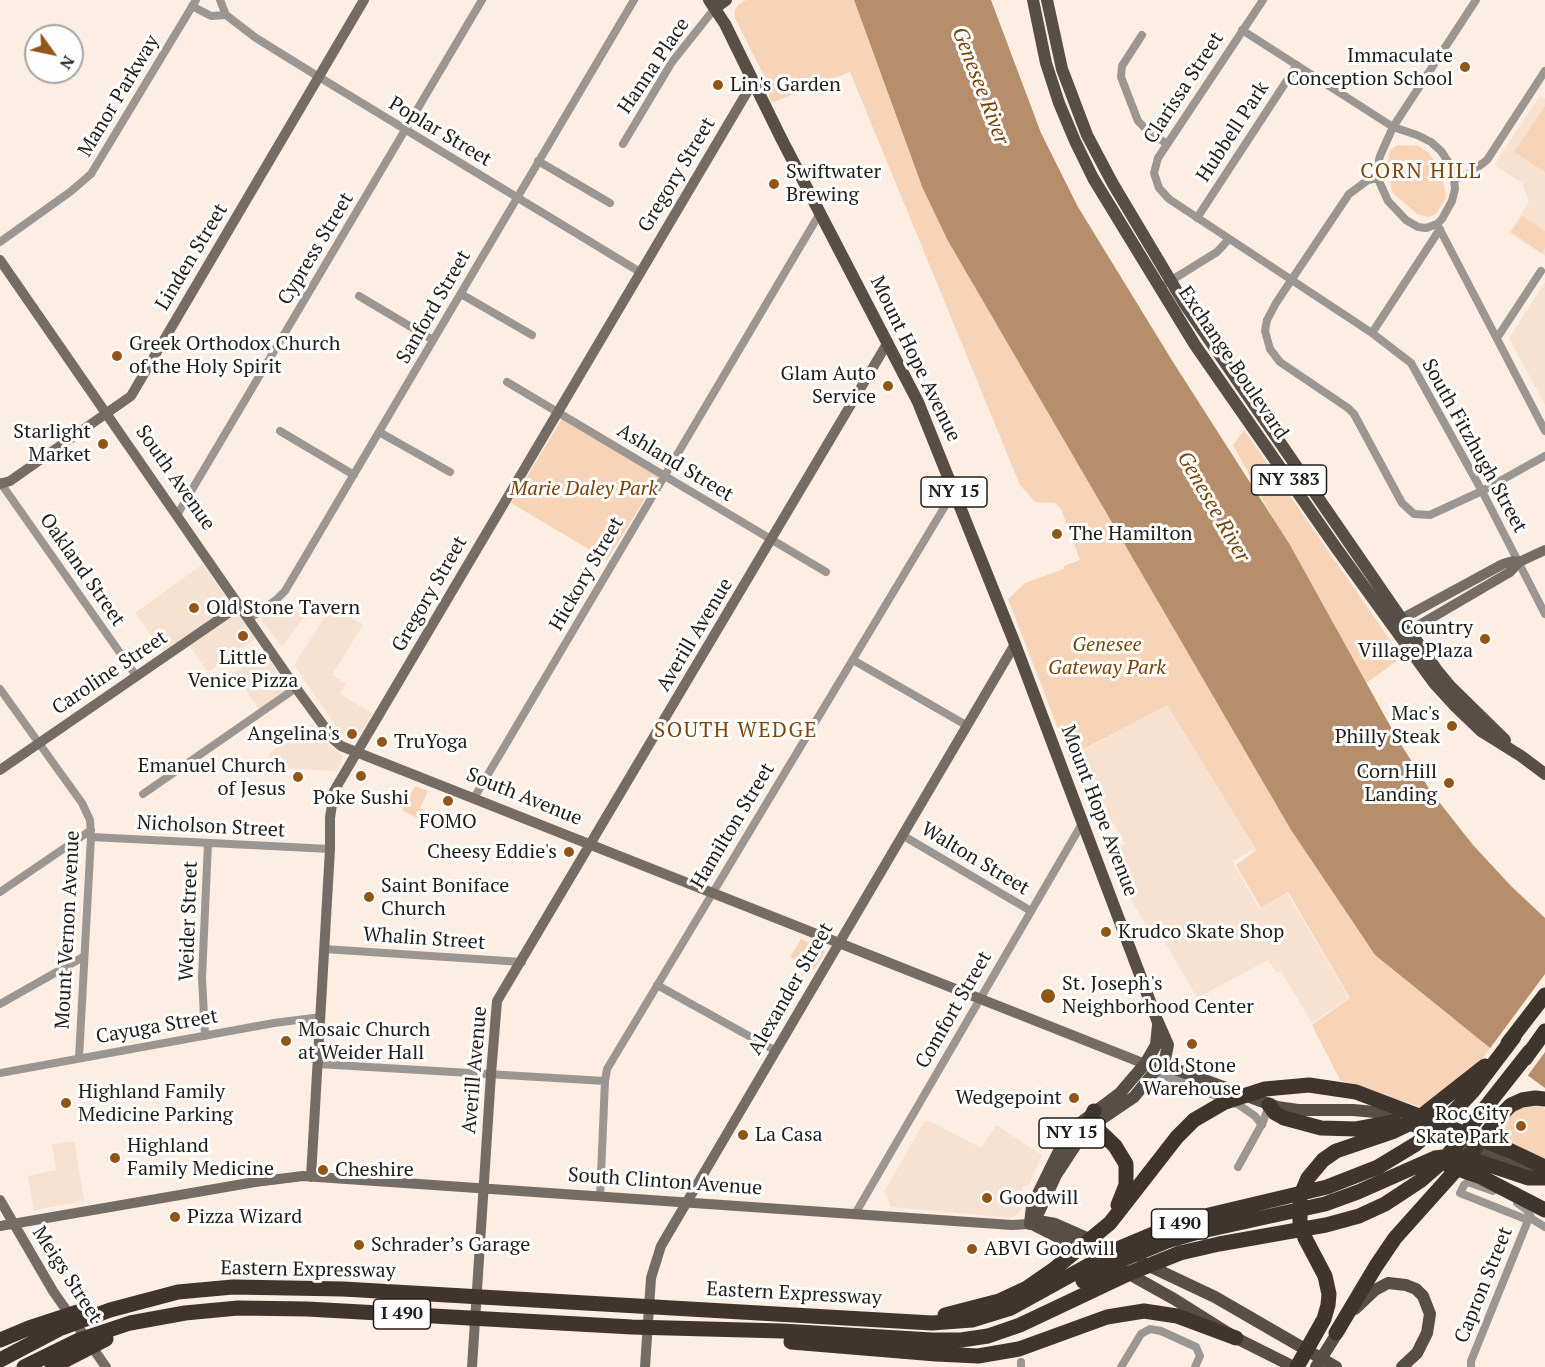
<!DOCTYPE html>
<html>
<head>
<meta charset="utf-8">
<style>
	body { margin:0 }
	#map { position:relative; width:1545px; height:1367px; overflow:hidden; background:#fceee2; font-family:"PT Serif",serif }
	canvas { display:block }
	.north { position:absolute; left:24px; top:24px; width:60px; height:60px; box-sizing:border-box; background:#fefefe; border:2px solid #a6a4a2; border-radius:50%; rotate:123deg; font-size:16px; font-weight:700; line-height:24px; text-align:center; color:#211d19 }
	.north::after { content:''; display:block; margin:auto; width:21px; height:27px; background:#915515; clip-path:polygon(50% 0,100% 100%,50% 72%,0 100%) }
</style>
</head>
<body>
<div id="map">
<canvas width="1545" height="1367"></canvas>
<div class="north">N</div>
</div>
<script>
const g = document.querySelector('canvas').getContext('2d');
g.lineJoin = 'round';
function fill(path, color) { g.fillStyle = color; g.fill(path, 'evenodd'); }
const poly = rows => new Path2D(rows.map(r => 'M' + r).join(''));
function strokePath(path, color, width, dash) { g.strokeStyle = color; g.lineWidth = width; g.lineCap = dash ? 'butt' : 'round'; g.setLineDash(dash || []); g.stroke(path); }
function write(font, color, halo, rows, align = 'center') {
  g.font = font + ' "PT Serif",serif'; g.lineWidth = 6; g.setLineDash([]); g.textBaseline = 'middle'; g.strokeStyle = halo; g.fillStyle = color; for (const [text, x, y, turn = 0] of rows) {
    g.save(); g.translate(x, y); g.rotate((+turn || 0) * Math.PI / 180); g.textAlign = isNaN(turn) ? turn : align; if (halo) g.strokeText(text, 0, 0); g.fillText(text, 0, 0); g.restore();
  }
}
fill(poly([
	[1540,95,1545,99,1545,256,1509,233,1529,202,1522,183,1494,165],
	[1545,282,1545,405,1509,338],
	[203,564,255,639,208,672,184,639,163,652,135,613],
	[282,602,304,616,282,647,261,619],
	[332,606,363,625,332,675,346,683,340,694,373,714,357,740,347,739,340,732,294,665],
	[264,652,289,688,259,709,234,673],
	[1166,704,1255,849,1232,861,1260,909,1287,893,1349,998,1312,1023,1281,971,1277,973,1268,960,1197,998,1159,932,1152,935,1119,880,1125,875,1111,849,1125,844,1074,756],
	[313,724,329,745,343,756,337,771,278,768,268,754],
	[930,1121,981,1148,996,1125,1042,1155,1029,1185,1022,1187,1021,1209,1018,1214,1012,1218,891,1207,886,1194,884,1192,924,1122],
	[74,1141,84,1201,34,1210,28,1176,56,1170,52,1144]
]), '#f7e2d2');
fill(poly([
	[746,0,854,0,923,189,948,241,1291,830,1375,955,1490,1048,1477,1066,1436,1097,1420,1107,1340,1080,1312,1025,1350,998,1288,892,1261,908,1236,865,1256,850,1167,705,1069,757,1008,599,1025,583,1064,569,1064,566,1080,560,1061,509,1055,503,1035,502,1020,485,850,72,771,103,763,74,735,18,735,10,738,5],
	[1545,106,1545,172,1514,152],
	[1397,145,1418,146,1428,152,1442,171,1446,198,1436,214,1428,217,1417,214,1392,192,1387,163,1390,151],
	[1522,216,1545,231,1545,248,1542,253,1511,232],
	[562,419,659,476,607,560,511,503],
	[1244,430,1402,657,1364,685,1233,445],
	[415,786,428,791,420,808,429,813,425,822,402,810],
	[801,939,823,948,825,952,814,970,790,957],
	[1533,1105,1542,1107,1545,1110,1545,1158,1542,1158,1489,1138,1519,1107]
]), '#f7d4b8');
fill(poly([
	[854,0,991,0,1041,133,1078,207,1173,362,1290,545,1398,740,1432,793,1473,845,1511,886,1545,918,1545,1088,1490,1048,1375,955,1291,830,948,241,923,189]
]), '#b78e6c');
fill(poly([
	[1545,974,1545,1052,1526,1078,1488,1051]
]), '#fceee2');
strokePath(poly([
	[1263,0,1158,158,1154,173,1159,188,1169,199,1372,333,1411,363,1482,491,1545,614],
	[192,6,211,16,226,15,220,0],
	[226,15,256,38,319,77,640,272],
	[1242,30,1393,127,1417,135,1431,142,1441,151,1453,169,1455,189,1452,201,1442,219,1437,224,1426,228,1418,227,1406,220,1388,201,1379,181,1377,169,1380,156,1393,127,1476,0],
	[1142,35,1122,66,1121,77,1138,121,1148,131,1167,144],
	[623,144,672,62,715,8],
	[538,161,610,203],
	[1379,178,1368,180,1349,194,1276,303,1267,320,1265,331,1270,349,1280,362,1348,408,1354,414,1402,503,1414,514,1430,515,1482,491,1545,456],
	[1455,179,1470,173,1487,160,1545,71],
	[1197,218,1297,65],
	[1437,224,1545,431],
	[0,242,70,192,91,174,196,0],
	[1167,283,1217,252,1229,239],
	[461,294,532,335],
	[359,296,433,340],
	[1372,333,1440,229],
	[1497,338,1541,271],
	[507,382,826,572],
	[280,431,354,475],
	[379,432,450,472],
	[0,482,137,677],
	[177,515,482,0],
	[249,619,276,600,285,591,634,0],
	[853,660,966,725],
	[0,689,82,803,90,820,91,837,79,1058],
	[143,794,296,688],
	[474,798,820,213],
	[902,835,1031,911],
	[91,837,330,849],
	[0,892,91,830],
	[324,949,522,962],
	[657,985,776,1051],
	[0,1004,83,957],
	[205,1036,202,978,208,843],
	[318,1064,605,1081],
	[1153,1069,1165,1076,1239,1105,1255,1116,1262,1125],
	[0,1073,274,1023,321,1017],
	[1238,1167,1263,1122,1269,1105],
	[1493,1191,1468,1182,1464,1185,1460,1193,1528,1220],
	[600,1197,605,1081,607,1069,954,491],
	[1517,1203,1527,1210,1532,1219,1545,1227],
	[855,1214,1083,822],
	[1021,1367,1021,1362],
	[1121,1367,1141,1334,1150,1329,1161,1331,1196,1347,1200,1356,1195,1367],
	[1471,1367,1471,1361,1529,1218]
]), '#9c9692', 8);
strokePath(poly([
	[0,260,296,688,334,740,341,746,1145,1064],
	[0,484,10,481,131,396,364,0],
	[1394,623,1503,564,1513,561,1519,562],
	[1404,634,1510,572,1519,562,1545,550],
	[0,770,240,605],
	[311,1177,330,849,330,818,334,791,753,82],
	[0,1200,53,1291,106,1367],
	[0,1226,255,1182,303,1176,1012,1225,1030,1224],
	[472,1367,491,1074,497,1001,888,342],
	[645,1367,651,1278,661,1246,1015,644]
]), '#746c65', 10);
strokePath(poly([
	[709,0,725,24,781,138,918,402,1015,644,1157,1020,1168,1045,1165,1059,1134,1097,1097,1122,1077,1143,1056,1175,1037,1216,1030,1224],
	[1033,0,1046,63,1059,103,1075,141,1093,178,1195,345,1337,549,1434,683,1455,706,1481,731,1521,756,1545,774],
	[1047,0,1062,69,1087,135,1113,184,1184,303,1436,669,1450,686,1505,740],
	[715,8,726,0],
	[1145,1064,1161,1064,1277,1107,1298,1110,1353,1110,1375,1112,1496,1157,1534,1174],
	[1030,1224,1044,1222,1055,1224,1121,1253],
	[1030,1224,1032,1206,1059,1151,1080,1123,1120,1093,1145,1064,1156,1045,1158,1025],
	[1034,1225,1107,1262],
	[1143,1263,1215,1297,1336,1367],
	[1122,1270,1174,1299,1236,1338,1294,1367],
	[1355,1309,1375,1290,1388,1283,1406,1285,1416,1289,1423,1296,1430,1314,1427,1333,1417,1353,1402,1367],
	[1316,1367,1341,1327]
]), '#574e46', 12);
strokePath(poly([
	[1508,1043,1545,995],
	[1525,1059,1545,1031],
	[1269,1105,1275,1113,1284,1118,1321,1128,1356,1129,1394,1122],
	[1094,1111,1091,1118,1092,1124,1115,1146,1126,1164,1126,1185,1118,1205],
	[1449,1166,1481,1177,1545,1210],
	[1083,1281,1126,1258,1167,1241,1202,1231,1325,1204,1358,1192,1435,1158,1451,1156,1468,1158,1528,1178,1545,1178],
	[945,1315,999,1301,1027,1288,1053,1270,1110,1223,1177,1137,1194,1120,1225,1102,1265,1089,1309,1085,1356,1092,1511,1151,1545,1167],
	[1336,1333,1376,1266,1395,1238,1472,1152,1500,1116,1511,1105,1522,1100,1535,1098,1545,1099],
	[0,1340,29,1328,78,1312],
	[791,1342,936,1354,978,1356,1019,1349,1107,1317,1144,1311,1177,1316,1236,1338],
	[0,1360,59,1329,110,1310,178,1292,233,1287,343,1289,932,1323,972,1320,1011,1308,1120,1248,1158,1232,1209,1215,1327,1187,1378,1167,1416,1144,1446,1120,1473,1091,1514,1037],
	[24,1367,79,1340,130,1323,185,1313,238,1308,307,1309,632,1327,782,1331,932,1340,961,1340,988,1336,1020,1325,1130,1273,1180,1253,1219,1244,1326,1225,1359,1216,1385,1204,1420,1181,1444,1160,1530,1051],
	[52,1367,106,1339],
	[1297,1367,1324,1319,1328,1305,1329,1294,1325,1276,1305,1238,1300,1222,1300,1197,1308,1178,1323,1160,1336,1151,1392,1132,1415,1121,1485,1066]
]), '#40352c', 15);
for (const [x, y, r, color] of [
	[1465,67,6,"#915515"],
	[718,85,6,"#915515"],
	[774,184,6,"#915515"],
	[117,356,6,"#915515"],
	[888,386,6,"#915515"],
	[103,444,6,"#915515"],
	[1057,534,6,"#915515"],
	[194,608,6,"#915515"],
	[243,636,6,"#915515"],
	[1485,639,6,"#915515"],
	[1452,726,6,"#915515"],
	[352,734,6,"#915515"],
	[382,742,6,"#915515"],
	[361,776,6,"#915515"],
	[298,777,6,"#915515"],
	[1449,783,6,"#915515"],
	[448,801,6,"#915515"],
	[569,852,6,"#915515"],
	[369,897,6,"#915515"],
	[1106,932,6,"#915515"],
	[1048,996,8,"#915515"],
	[286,1041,6,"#915515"],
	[1192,1044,6,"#915515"],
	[1074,1098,6,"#915515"],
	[66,1103,6,"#915515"],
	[1521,1126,6,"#915515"],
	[743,1135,6,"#915515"],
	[115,1158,6,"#915515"],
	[323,1170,6,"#915515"],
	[987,1198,6,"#915515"],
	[175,1217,6,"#915515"],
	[359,1245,6,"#915515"],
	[972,1249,6,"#915515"]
]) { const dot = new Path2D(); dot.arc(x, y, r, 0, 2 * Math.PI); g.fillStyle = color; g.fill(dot); strokePath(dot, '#fefefe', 2); }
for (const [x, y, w] of [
	[1289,480,75],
	[954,492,66],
	[1072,1133,66],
	[1180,1224,57],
	[402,1314,57]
]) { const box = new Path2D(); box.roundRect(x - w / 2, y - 15, w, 30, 4.5); g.fillStyle = '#fefefe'; g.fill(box); strokePath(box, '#211d19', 1.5); }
write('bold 18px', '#211d19', null, [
	["NY 383",1289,480],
	["NY 15",954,492],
	["NY 15",1072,1133],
	["I 490",1180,1224],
	["I 490",402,1314]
]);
write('20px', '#211d19', '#fefefe', [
	["Immaculate",1453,56,"right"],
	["Conception School",1453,79,"right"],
	["Lin's Garden",730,85],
	["Swiftwater",786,172],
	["Brewing",786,195],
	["Greek Orthodox Church",129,344],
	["of the Holy Spirit",129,367],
	["Glam Auto",876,374,"right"],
	["Service",876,397,"right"],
	["Starlight",91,432,"right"],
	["Market",91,455,"right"],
	["The Hamilton",1069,534],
	["Old Stone Tavern",206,608],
	["Country",1473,628,"right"],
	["Village Plaza",1473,651,"right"],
	["Little",243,658,"center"],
	["Venice Pizza",243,681,"center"],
	["Mac's",1440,714,"right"],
	["Philly Steak",1440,737,"right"],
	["Angelina's",340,734,"right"],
	["TruYoga",394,742],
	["Emanuel Church",286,766,"right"],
	["of Jesus",286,789,"right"],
	["Corn Hill",1437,772,"right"],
	["Landing",1437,795,"right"],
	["Poke Sushi",361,798,"center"],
	["FOMO",448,822,"center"],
	["Cheesy Eddie's",557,852,"right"],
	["Saint Boniface",381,886],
	["Church",381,909],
	["Krudco Skate Shop",1118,932],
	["St. Joseph's",1062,984],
	["Neighborhood Center",1062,1007],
	["Mosaic Church",298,1030],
	["at Weider Hall",298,1053],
	["Old Stone",1192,1066,"center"],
	["Warehouse",1192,1089,"center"],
	["Highland Family",78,1092],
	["Medicine Parking",78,1115],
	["Wedgepoint",1062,1098,"right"],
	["Roc City",1509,1114,"right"],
	["Skate Park",1509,1137,"right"],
	["La Casa",755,1135],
	["Highland",127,1146],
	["Family Medicine",127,1169],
	["Cheshire",335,1170],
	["Goodwill",999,1198],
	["Pizza Wizard",187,1217],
	["Schrader’s Garage",371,1245],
	["ABVI Goodwill",984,1249]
], 'left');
write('20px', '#211d19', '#fefefe', [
	["Hanna Place",654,66,-56],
	["Clarissa Street",1184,88,-57],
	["Manor Parkway",119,96,-59],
	["Poplar Street",440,132,31],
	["Hubbell Park",1233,132,-57],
	["Gregory Street",677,175,-59],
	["Cypress Street",316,249,-59],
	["Linden Street",192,257,-59],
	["Sanford Street",434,307,-60],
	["Mount Hope Avenue",915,359,64],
	["Exchange Boulevard",1233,363,56],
	["South Fitzhugh Street",1474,446,61],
	["Ashland Street",675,463,31],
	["South Avenue",175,478,55],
	["Oakland Street",82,570,55],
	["Hickory Street",587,574,-60],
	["Gregory Street",430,594,-60],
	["Averill Avenue",695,635,-59],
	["Caroline Street",110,673,-34],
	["South Avenue",524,797,22],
	["Mount Hope Avenue",1099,811,69],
	["Hamilton Street",733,826,-59],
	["Nicholson Street",211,827,3],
	["Walton Street",975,859,31],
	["Weider Street",189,921,-88],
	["Mount Vernon Avenue",68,930,-87],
	["Whalin Street",424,939,4],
	["Alexander Street",791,989,-60],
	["Comfort Street",954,1010,-60],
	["Cayuga Street",157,1027,-10],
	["Averill Avenue",475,1070,-85],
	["South Clinton Avenue",665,1182,4],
	["Eastern Expressway",308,1270,1],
	["Meigs Street",67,1275,57],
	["Capron Street",1484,1285,-68],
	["Eastern Expressway",794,1294,3]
]);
write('italic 20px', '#794407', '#fefefe', [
	["Marie Daley Park",584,489],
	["Genesee",1107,645],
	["Gateway Park",1107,668]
]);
write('italic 21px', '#794508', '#fefefe', [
	["Genesee River",980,86,69],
	["Genesee River",1213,507,60]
]);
g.letterSpacing = '1.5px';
write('21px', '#7e480c', '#fefefe', [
	["CORN HILL",1421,172],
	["SOUTH WEDGE",736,731]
]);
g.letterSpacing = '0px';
</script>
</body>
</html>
